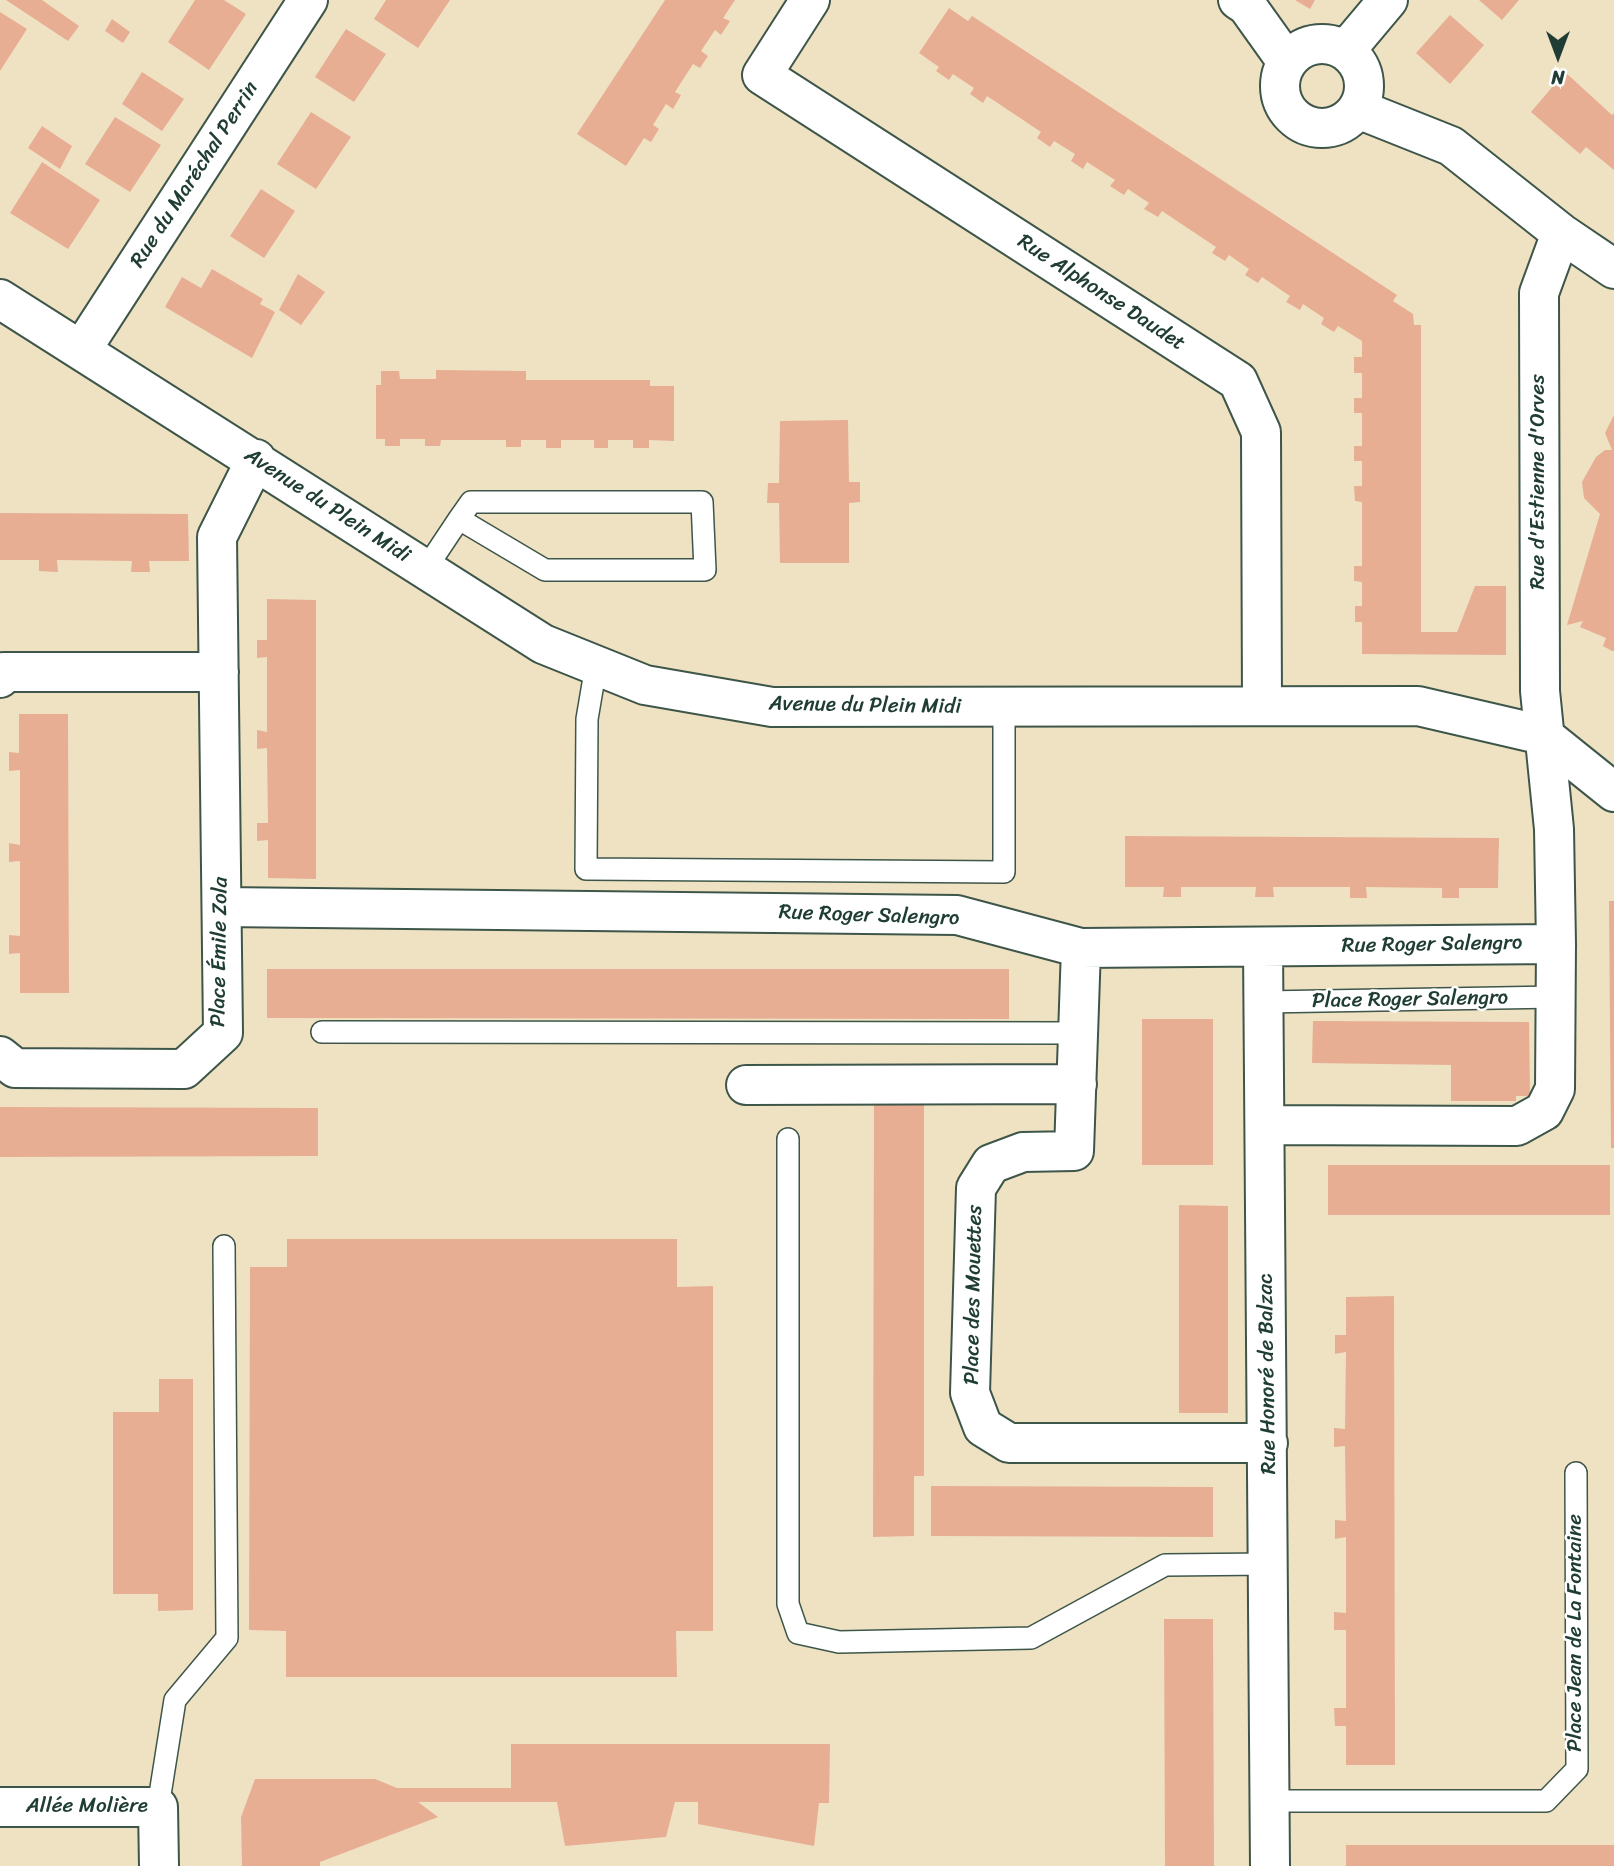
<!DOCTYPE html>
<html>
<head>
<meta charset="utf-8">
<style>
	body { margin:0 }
	#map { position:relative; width:1614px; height:1866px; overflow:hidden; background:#efe2c3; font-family:Sriracha,sans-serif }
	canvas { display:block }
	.north { position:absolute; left:1523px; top:21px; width:70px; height:70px; -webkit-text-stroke:5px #fff; paint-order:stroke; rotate:180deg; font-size:19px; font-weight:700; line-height:28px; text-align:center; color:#1f3d34 }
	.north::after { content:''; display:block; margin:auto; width:24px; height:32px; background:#1f3d34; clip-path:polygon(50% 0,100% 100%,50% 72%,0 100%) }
</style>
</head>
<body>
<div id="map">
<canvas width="1614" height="1866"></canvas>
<div class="north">N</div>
</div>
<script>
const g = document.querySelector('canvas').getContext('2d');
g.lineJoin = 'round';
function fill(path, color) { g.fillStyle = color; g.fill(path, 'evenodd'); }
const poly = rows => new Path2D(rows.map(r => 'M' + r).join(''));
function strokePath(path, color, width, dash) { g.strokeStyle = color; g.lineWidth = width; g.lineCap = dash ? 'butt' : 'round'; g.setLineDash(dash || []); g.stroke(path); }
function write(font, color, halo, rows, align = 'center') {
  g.font = font + ' Sriracha,sans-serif'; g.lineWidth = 5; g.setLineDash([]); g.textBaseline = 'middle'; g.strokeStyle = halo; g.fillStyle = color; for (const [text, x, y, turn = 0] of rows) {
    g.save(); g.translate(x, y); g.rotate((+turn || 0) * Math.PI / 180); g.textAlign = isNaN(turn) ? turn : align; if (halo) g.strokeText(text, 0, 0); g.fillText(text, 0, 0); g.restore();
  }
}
fill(poly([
	[6,0,42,0,79,26,68,41],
	[195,0,224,0,246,14,209,70,168,42],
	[386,0,450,0,418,48,374,19],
	[665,0,735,0,723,18,730,21,721,35,715,30,701,51,708,56,700,68,693,64,675,92,681,95,673,109,666,104,653,125,659,129,651,142,644,138,626,166,577,134],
	[1295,0,1315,0,1310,9],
	[1479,0,1519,0,1502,20],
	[949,8,968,21,972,16,1397,295,1393,301,1413,314,1414,325,1421,325,1421,632,1457,632,1475,586,1506,586,1506,655,1362,654,1362,622,1355,622,1355,606,1362,606,1362,582,1354,581,1354,566,1362,566,1362,502,1355,501,1354,486,1362,486,1362,461,1354,461,1354,446,1362,446,1362,413,1354,413,1354,398,1362,398,1362,373,1354,373,1354,357,1362,357,1362,341,1338,326,1334,332,1321,324,1324,318,1303,304,1300,310,1286,302,1290,296,1262,277,1258,283,1245,275,1249,269,1229,255,1225,261,1212,253,1216,247,1162,211,1158,217,1144,209,1149,203,1128,189,1124,195,1110,186,1115,180,1087,162,1083,169,1071,161,1075,154,1054,141,1050,147,1037,138,1041,132,987,96,983,103,970,94,974,88,953,74,949,80,936,71,939,67,919,53],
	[0,12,27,29,0,71],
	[1450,15,1484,45,1450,84,1416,53],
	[112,19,130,32,123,43,105,31],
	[346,29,386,54,354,102,315,77],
	[142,72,184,99,162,131,122,104],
	[1565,72,1612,115,1614,113,1614,170,1586,147,1580,154,1531,112],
	[311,112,351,137,316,189,277,164],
	[115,117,161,145,130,192,85,164],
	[42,126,72,146,60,169,28,148],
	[42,162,100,200,68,249,10,213],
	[261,189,295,211,264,258,230,236],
	[212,269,263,299,260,304,275,312,252,358,165,307,182,277,201,288],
	[298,274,325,292,301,325,279,310],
	[436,370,526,371,526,380,650,380,650,386,674,386,674,441,649,440,649,448,633,448,633,440,608,440,608,448,594,448,594,440,561,440,561,448,546,448,546,440,521,440,521,447,506,447,506,440,441,440,440,446,425,446,425,439,400,439,400,446,385,446,385,439,376,439,376,385,381,385,381,371,399,371,400,379,436,379],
	[1614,415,1614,651,1612,651,1603,646,1606,638,1580,627,1583,621,1567,625,1600,514,1584,498,1582,482,1596,457,1605,450,1612,450,1605,433],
	[848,420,849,482,860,482,860,502,849,503,849,563,780,563,779,503,767,503,768,483,779,483,780,421],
	[0,513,188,514,189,561,149,561,150,572,131,572,132,561,57,560,58,572,39,571,39,560,0,560],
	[267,599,316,600,316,879,268,878,268,840,257,841,257,823,268,823,267,748,257,749,257,730,267,732,267,657,257,658,257,640,267,640],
	[19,714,68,714,69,993,20,993,20,953,9,954,9,935,20,936,20,861,9,862,9,843,20,845,20,770,9,771,9,752,19,753],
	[1125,836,1499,838,1498,888,1459,888,1459,898,1442,898,1442,888,1366,887,1367,898,1350,898,1350,887,1273,887,1274,897,1255,897,1256,887,1181,887,1181,897,1163,897,1164,887,1125,887],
	[1609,901,1614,901,1614,1148,1611,1148],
	[267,969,1009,969,1009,1019,267,1018],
	[1142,1019,1213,1019,1213,1165,1142,1165],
	[1313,1021,1529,1022,1530,1096,1516,1096,1516,1101,1451,1101,1451,1065,1312,1063],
	[874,1101,924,1101,924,1476,914,1476,914,1536,873,1537],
	[0,1107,318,1108,318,1156,0,1157],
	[1328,1165,1610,1165,1610,1215,1328,1215],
	[1179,1205,1228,1206,1228,1413,1179,1413],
	[287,1239,677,1239,677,1287,713,1286,713,1631,676,1631,677,1677,286,1677,286,1631,249,1630,250,1267,287,1267],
	[1394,1296,1395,1765,1346,1765,1346,1726,1335,1726,1334,1708,1346,1708,1346,1630,1334,1630,1334,1612,1346,1613,1346,1537,1335,1539,1335,1520,1346,1521,1345,1446,1334,1447,1334,1428,1345,1429,1346,1352,1335,1354,1335,1335,1346,1335,1346,1297],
	[159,1379,193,1379,193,1610,158,1611,158,1594,113,1594,113,1412,159,1412],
	[931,1486,1213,1487,1213,1537,931,1536],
	[1164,1619,1213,1619,1214,1866,1165,1866],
	[511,1744,830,1744,829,1803,819,1803,814,1846,698,1824,698,1802,675,1802,666,1837,565,1846,557,1802,418,1802,438,1817,320,1862,320,1866,242,1866,241,1817,255,1779,375,1779,397,1788,511,1788],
	[1346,1845,1614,1845,1614,1866,1346,1866]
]), '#e7ae93');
const lane = poly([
	[425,570,459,519,471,502,702,502,705,570,545,570,459,519],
	[596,666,587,719,586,869,1004,872,1004,707],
	[1264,1002,1556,997],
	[322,1032,1078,1033],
	[788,1139,788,1604,798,1633,839,1642,1031,1638,1165,1565,1270,1564],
	[1272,1801,1546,1801,1577,1769,1576,1473],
	[158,1807,175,1700,227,1638,224,1246]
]);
const street = poly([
	[810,0,762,75,1238,381,1261,432,1262,705],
	[1238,0,1247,6,1287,62],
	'1280 86a42 42 0 1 1 84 0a42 42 0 1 1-84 0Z',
	[1346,50,1388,0],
	[1358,109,1451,146,1561,233,1614,269],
	[0,299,543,644,645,685,772,707,1418,706,1543,735,1614,792],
	[82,349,308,0],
	[0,678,4,672,219,672],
	[222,907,957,915,1081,948,1556,944,1554,829,1540,691,1539,293,1561,233],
	[1263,947,1270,1866],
	[1081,948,1074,1151,1023,1152,991,1164,976,1188,970,1393,983,1427,1009,1443,1268,1443],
	[0,1056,15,1068,184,1069,223,1033,217,537,256,459],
	[746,1085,1077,1084],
	[1266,1125,1517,1126,1544,1111,1555,1089,1556,944],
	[0,1807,158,1807,159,1866]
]);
strokePath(lane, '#3e5649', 24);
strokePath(street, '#3e5649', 42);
strokePath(lane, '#fff', 21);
strokePath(street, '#fff', 38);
write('21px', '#1f3d34', '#fff', [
	["Rue du Maréchal Perrin",195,175,-57],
	["Rue Alphonse Daudet",1101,293,33],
	["Rue d'Estienne d'Orves",1539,482,-90],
	["Avenue du Plein Midi",327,506,33],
	["Avenue du Plein Midi",865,706,1],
	["Rue Roger Salengro",869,916,2],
	["Rue Roger Salengro",1432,945,-1],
	["Place Émile Zola",220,952,-89],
	["Place Roger Salengro",1410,1000,-1],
	["Place des Mouettes",974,1295,-89],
	["Rue Honoré de Balzac",1268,1374,-91],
	["Place Jean de La Fontaine",1576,1633,-90],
	["Allée Molière",87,1807]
]);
</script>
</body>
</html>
